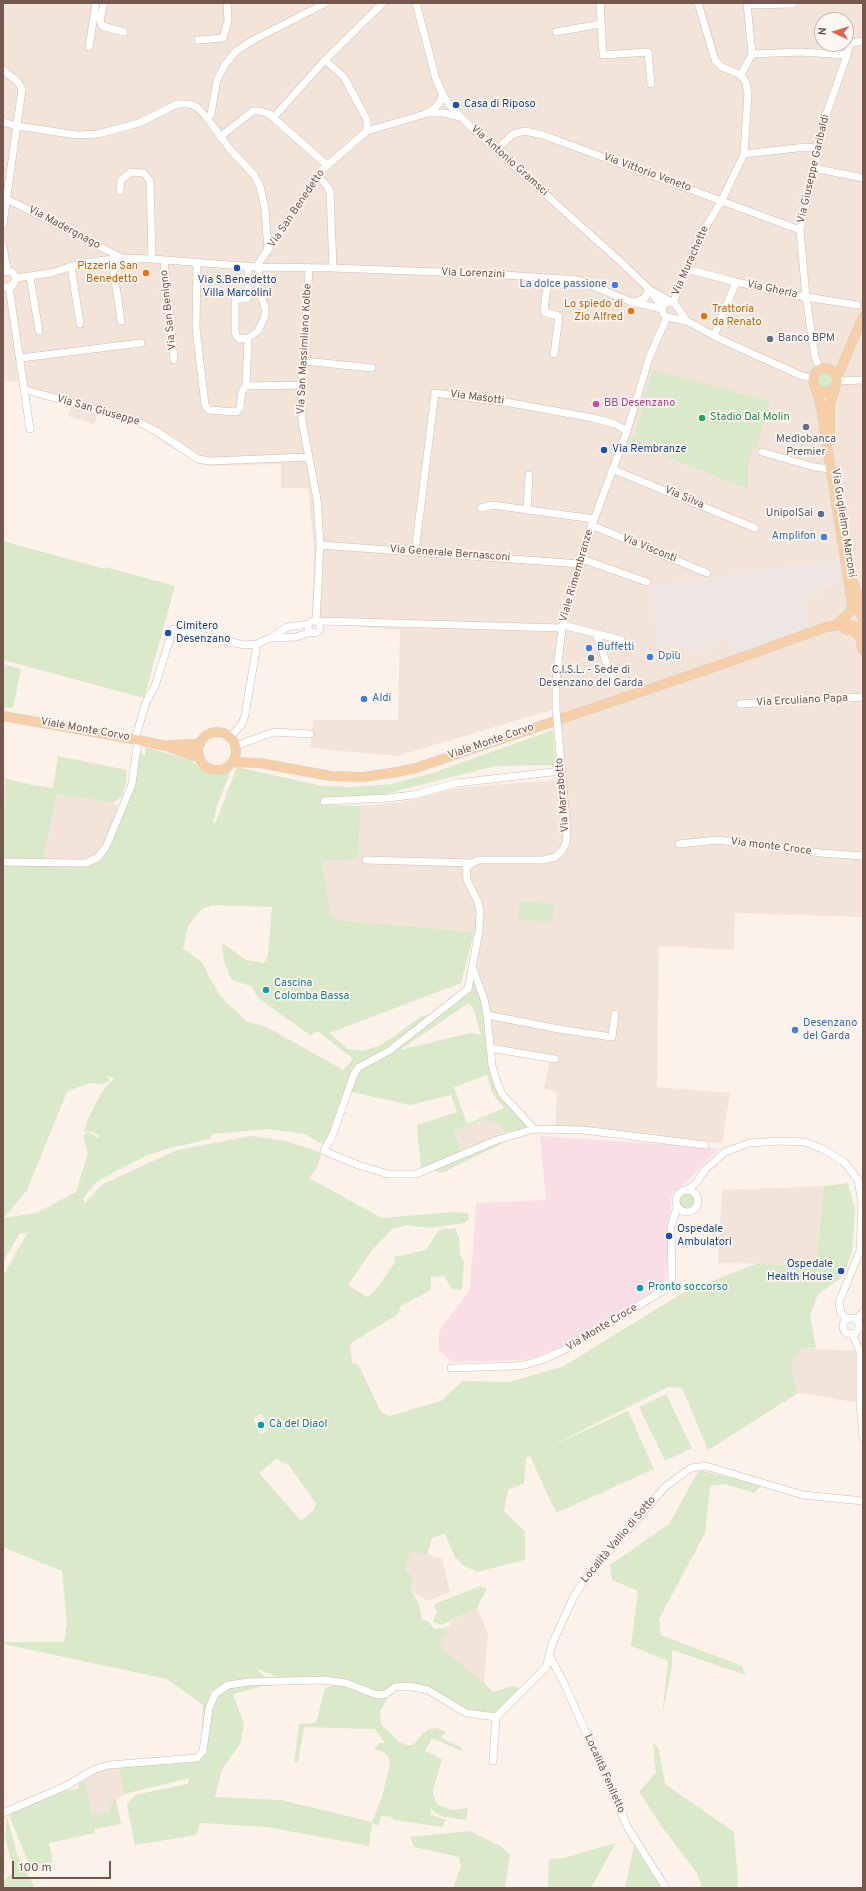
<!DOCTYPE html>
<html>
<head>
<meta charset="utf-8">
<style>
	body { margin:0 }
	#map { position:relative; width:866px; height:1891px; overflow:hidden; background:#fcf2ea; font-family:Overpass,sans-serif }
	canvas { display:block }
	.frame { position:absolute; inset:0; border:4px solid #76574e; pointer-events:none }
	.north { position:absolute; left:814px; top:12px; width:40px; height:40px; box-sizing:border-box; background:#fef7f1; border:1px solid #c8b7b0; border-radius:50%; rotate:274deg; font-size:11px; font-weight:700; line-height:16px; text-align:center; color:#76574e }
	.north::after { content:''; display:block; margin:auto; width:14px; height:18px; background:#df6256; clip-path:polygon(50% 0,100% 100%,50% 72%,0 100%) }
	.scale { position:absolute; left:12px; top:1861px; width:99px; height:18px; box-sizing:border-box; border:2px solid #76574e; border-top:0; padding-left:5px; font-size:12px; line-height:14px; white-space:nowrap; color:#76574e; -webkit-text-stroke:3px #fef7f1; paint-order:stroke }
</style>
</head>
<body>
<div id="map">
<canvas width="866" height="1891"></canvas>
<div class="frame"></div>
<div class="north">N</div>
<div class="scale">100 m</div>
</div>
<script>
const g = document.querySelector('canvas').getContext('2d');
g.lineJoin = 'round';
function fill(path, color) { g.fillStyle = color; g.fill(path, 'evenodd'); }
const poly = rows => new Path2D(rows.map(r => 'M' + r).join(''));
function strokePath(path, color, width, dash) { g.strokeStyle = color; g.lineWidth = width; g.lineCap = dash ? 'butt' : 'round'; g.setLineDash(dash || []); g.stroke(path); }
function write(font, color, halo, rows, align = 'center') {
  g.font = font + ' Overpass,sans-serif'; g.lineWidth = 3.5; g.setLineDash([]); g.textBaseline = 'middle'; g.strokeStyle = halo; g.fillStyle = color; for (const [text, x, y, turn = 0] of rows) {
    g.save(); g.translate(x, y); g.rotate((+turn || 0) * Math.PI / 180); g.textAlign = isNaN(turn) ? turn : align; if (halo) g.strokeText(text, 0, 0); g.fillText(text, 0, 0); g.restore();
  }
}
fill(poly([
	[3,3,863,3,863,917,735,913,734,950,659,946,657,1087,730,1093,722,1143,555,1132,557,1092,544,1089,550,1061,489,1050,474,977,474,932,337,920,330,912,322,861,358,859,361,806,404,802,456,788,556,780,552,710,397,756,310,748,313,720,398,720,400,630,326,624,312,609,314,548,308,488,281,488,281,464,211,466,200,464,167,445,146,429,98,414,94,424,68,416,71,406,22,392,18,382,3,381],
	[822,20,846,20,846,44,822,44],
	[649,586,834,586,824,587,824,593,803,597,728,638,717,640,715,645,709,649,707,654],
	[57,794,113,803,120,806,104,846,96,856,85,861,43,861],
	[483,1119,500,1123,504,1136,462,1154,454,1131],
	[824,1186,816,1265,718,1263,722,1190],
	[863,1322,863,1437,860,1403,798,1393,791,1367,801,1348,860,1351],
	[411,1551,442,1558,450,1592,428,1601,411,1590,413,1576,405,1571],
	[477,1608,488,1633,484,1683,438,1646,450,1627,449,1622],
	[108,1768,119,1768,124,1794,116,1800,108,1801,110,1812,92,1816,85,1780,98,1771]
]), '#f3e4d9');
fill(poly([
	[840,558,842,576,840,584,824,587,824,593,803,597,809,630,738,654,730,650,727,638,717,640,715,645,709,649,707,654,658,643,649,586]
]), '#ede6e3');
fill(poly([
	[540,1136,719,1148,685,1184,673,1192,671,1198,666,1280,660,1287,564,1345,538,1356,526,1360,452,1362,439,1351,439,1331,470,1289,476,1203,546,1200]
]), '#f9dee5');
fill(poly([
	[652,370,770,401,756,448,753,447,748,465,748,489,625,440,627,435,634,438],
	[825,371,832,374,835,380,833,385,826,390,821,388,816,381,819,373],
	[3,541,105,569,106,567,175,586,144,698,3,660],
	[3,664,21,669,13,708,3,707],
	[553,730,555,765,495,766,373,797,323,797,322,805,361,806,358,859,322,861,330,912,337,920,474,932,461,983,329,1033,348,1049,363,1051,378,1046,393,1037,420,1017,430,1014,382,1054,353,1068,325,1146,305,1134,267,1129,212,1134,210,1139,166,1149,146,1156,97,1181,83,1199,85,1203,103,1184,177,1150,251,1136,286,1141,319,1152,321,1155,317,1167,309,1178,382,1218,453,1212,468,1213,469,1219,464,1223,430,1228,406,1225,391,1230,372,1250,348,1285,367,1297,375,1291,395,1262,394,1257,426,1250,439,1230,455,1228,459,1238,460,1255,464,1262,462,1290,452,1289,444,1276,431,1277,431,1290,401,1306,398,1314,350,1344,352,1363,358,1364,381,1412,389,1416,441,1401,463,1381,510,1382,564,1366,684,1292,756,1264,816,1265,824,1186,848,1183,855,1210,852,1252,842,1277,818,1294,810,1316,816,1348,801,1348,791,1367,798,1393,708,1450,682,1388,668,1387,545,1449,628,1411,654,1469,556,1513,530,1456,526,1458,524,1483,508,1490,504,1511,525,1532,525,1560,477,1572,463,1565,455,1557,445,1534,432,1538,427,1555,411,1551,405,1571,413,1576,411,1590,419,1604,422,1620,428,1621,434,1629,450,1627,439,1646,484,1683,493,1692,513,1686,522,1689,495,1715,468,1711,409,1683,381,1693,346,1679,278,1677,257,1669,271,1684,233,1694,244,1724,240,1744,222,1769,215,1797,281,1800,372,1822,382,1797,390,1764,388,1756,384,1752,374,1749,379,1743,385,1743,375,1729,304,1727,298,1763,294,1762,299,1724,316,1723,325,1688,336,1684,389,1695,380,1712,381,1724,397,1740,407,1745,413,1745,423,1733,429,1729,437,1728,446,1732,441,1738,462,1748,461,1751,432,1738,425,1751,442,1759,434,1787,433,1793,437,1804,452,1810,468,1808,466,1820,445,1817,436,1813,431,1808,431,1815,446,1820,442,1827,394,1820,392,1817,382,1816,378,1826,372,1823,369,1846,267,1827,200,1823,196,1835,135,1845,127,1805,135,1795,187,1784,190,1778,124,1794,119,1768,196,1760,201,1748,203,1705,167,1679,3,1644,3,1642,64,1642,67,1624,62,1571,3,1547,3,1276,27,1233,20,1233,3,1262,3,863,90,863,106,854,127,802,139,753,145,755,145,747,191,760,203,770,214,775,223,774,232,768,217,806,213,823,215,824,237,767,322,786,350,787,392,784,432,773],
	[212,905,272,907,268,955,264,963,246,960,222,943,224,962,232,980,251,986,258,998,310,1035,318,1031,353,1059,343,1070,267,1027,246,1021,220,996,201,961,183,949,188,926,202,909],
	[107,1076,115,1078,108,1084,98,1099,88,1119,84,1132,90,1131,98,1135,98,1138,89,1132,83,1135,88,1153,76,1192,36,1213,4,1218,27,1190,67,1092,88,1083,103,1084,110,1080],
	[262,1414,269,1431,260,1434,253,1418],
	[276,1459,289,1465,316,1504,314,1510,301,1521,259,1473],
	[58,756,127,770,126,783,122,796,113,803,57,794,43,861,3,859,5,778,32,785,53,788],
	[520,901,554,904,552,923,518,919],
	[474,977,483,1006,498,1093,529,1128,504,1133,499,1123,483,1119,454,1131,462,1154,421,1169,417,1125,457,1112,451,1095,410,1105,348,1091,355,1074,442,1014,471,990],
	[467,1004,473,1007,481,1035,470,1033,400,1050],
	[487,1075,492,1093,504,1108,467,1124,454,1087],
	[519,1135,442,1173,431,1170],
	'679 1201a8 8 0 1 1 16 0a8 8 0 1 1-16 0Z',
	[666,1394,692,1448,665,1461,639,1407],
	[699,1470,762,1485,754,1493,724,1484,710,1486,705,1533,659,1619,661,1635,742,1666,746,1675,672,1650,672,1667,662,1716,668,1661,631,1646,638,1591,612,1580,610,1565,669,1524],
	[480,1586,487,1589,477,1608,441,1625,433,1622,437,1611,434,1604],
	[653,1742,659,1750,665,1784,734,1832,738,1883,737,1888,702,1888,697,1873,662,1827,639,1792,656,1772],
	[85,1780,92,1815,110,1812,108,1801,116,1800,121,1824,94,1829,95,1833,49,1843,53,1862,30,1866,10,1818,10,1813,58,1792,78,1789,79,1783],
	[7,1816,17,1854,35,1888,3,1888,3,1881,14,1872,5,1838],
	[469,1831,501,1846,510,1855,505,1888,453,1888,461,1867,459,1857,414,1847,410,1837],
	[616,1843,591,1888,548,1888,549,1859,564,1858],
	[634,1846,661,1888,625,1888]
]), '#dae9c9');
const minor = poly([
	[104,3,100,20,102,26,124,32],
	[416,3,436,79,443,95,451,107,472,128,623,264,649,289,662,307],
	[600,3,603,55,648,52,651,84],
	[747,5,793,4],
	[556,32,601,24],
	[198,40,223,38,228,21,227,3],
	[850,43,863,41],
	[89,47,96,3],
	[752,54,800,52,847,55],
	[325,60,344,77,367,120,367,131],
	[3,70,18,82,22,89,3,224],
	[741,75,752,54,747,3],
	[428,113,444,113,460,117],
	[207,118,211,114,217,80,224,66,236,51,255,39,326,3],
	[273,118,325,60,383,3],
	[3,122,17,126,77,135,98,134,139,123,177,104,190,104,197,107,207,118,229,148,254,175,260,186,265,209,268,251],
	[220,137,253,111,260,111,269,114,327,165],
	[497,149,513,134,525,131,543,135,800,230],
	[744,154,806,147,817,148],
	[813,168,863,178],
	[317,177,324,182,330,191,333,268],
	[120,191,121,180,131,172,144,173,150,181,152,259],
	[3,197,122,258],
	[3,246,7,270],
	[112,259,121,321],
	[164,260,174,360],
	[197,262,196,328,205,405,209,410,237,412,240,408,242,391,246,386,303,385],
	[71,266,80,324],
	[248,267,248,298,235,300,235,332,237,337,240,339,248,338,258,331,265,316,265,307,258,286,259,267],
	[256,267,322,170,367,131,425,114,433,110,439,103,443,95],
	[309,268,301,406,302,421,317,499,320,545,316,621],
	[687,269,736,282,806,297,857,305],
	[3,271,12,272,16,278,13,285,9,287,3,287],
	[30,277,39,331],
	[16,278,51,273,82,263,122,258,152,259,256,267,333,268,490,274,578,280,632,302,662,309],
	[546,278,547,285,544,312,559,316,554,354],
	[9,287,30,429],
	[652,291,675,304,687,321],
	[634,302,645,298,649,289],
	[670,302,665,303,662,308,663,314,667,317,687,321,720,339,802,376,813,378],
	[673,303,699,238,722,200,744,154,748,93,746,83,741,75,722,67,715,60,698,3],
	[714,336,736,282],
	[21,358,141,343],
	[304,361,372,368],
	[820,369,815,357,806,297,800,230,824,121,847,55,850,43,847,23],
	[838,381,863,380],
	[246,386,248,338],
	[26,390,139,422,156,431,198,459,209,461],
	[762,452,814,467,830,469],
	[212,461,308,457],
	[612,469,755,528],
	[481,508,492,505,594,519],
	[527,510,529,475],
	[591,525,707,573],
	[320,545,581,564],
	[415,552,435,393,511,403,593,418,615,424,627,431],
	[582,559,647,582],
	'308 627a6 6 0 1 1 12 0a6 6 0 1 1-12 0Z',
	[319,623,322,621,562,628],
	[563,625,621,640],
	[596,633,613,682],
	[271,638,287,627,309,624],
	[740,704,863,697],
	[556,709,556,680,562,628,586,541,627,431,649,358,667,317],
	[230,737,242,724,245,715,257,644],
	[135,739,146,702,155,686,173,629,244,645,257,644,270,638,296,637,311,632],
	[235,746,274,732,310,734],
	[324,801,388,798,413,795,457,783,561,771],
	[679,844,718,840,821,853,863,856],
	[366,860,472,863],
	[3,862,76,863,86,863,98,857,106,847,132,784,138,740],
	[473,969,484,999,487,1015,492,1066,498,1085,502,1094,534,1129,583,1130,705,1145],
	[487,1015,559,1029,612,1037,615,1014],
	[490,1048,555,1059],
	[534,1129,497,1140,416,1174,388,1174,361,1166,324,1151,333,1134,354,1074,359,1067,389,1051,468,989,479,931,480,911,478,902,467,880,466,868,472,863,479,860,543,860,555,857,562,851,566,843,567,831,558,731],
	[687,1190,695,1184,706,1169,725,1152,749,1143,780,1141,805,1142,823,1149,845,1163,858,1180,862,1203,860,1251,839,1302,841,1313,847,1320],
	'676 1201a11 11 0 1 1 22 0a11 11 0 1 1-22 0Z',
	'843 1326a8 8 0 1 1 16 0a8 8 0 1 1-16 0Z',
	[856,1320,863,1312],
	[852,1334,860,1351,860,1403,863,1437],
	[451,1368,513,1366,525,1365,544,1359,564,1350,666,1289,672,1283,671,1228,677,1207],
	[550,1657,564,1683,628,1828,666,1888],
	[493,1761,496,1717],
	[3,1813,66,1786,95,1769,109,1765,197,1758,203,1751,209,1708,215,1694,228,1685,248,1682,324,1680,346,1683,377,1695,386,1694,395,1687,409,1686,428,1690,466,1713,496,1717,546,1667,552,1644,574,1596,588,1575,666,1486,691,1468,706,1466,803,1495,863,1501]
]);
const major = poly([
	'813 380a12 12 0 1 1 24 0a12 12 0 1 1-24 0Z',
	[837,377,863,317],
	[815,387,820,402,852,604,851,611,836,625],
	[830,436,830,405,835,389],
	[852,579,863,608],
	[856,604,863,619],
	[845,629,857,633,861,640],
	[862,636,861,644,863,650],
	[3,716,138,740,166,746,200,758],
	'198 751a19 19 0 1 1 38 0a19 19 0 1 1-38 0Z',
	[169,745,200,744],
	[232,762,260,763,331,776,363,777,397,772,416,768,723,664,826,627,846,624,863,628]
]);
strokePath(minor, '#d0bcb2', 8);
strokePath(major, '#d9d0cd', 10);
strokePath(minor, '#fff', 7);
strokePath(major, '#f6cea7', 9);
const minorBridge = poly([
	[556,709,558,731]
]);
strokePath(minorBridge, '#d0bcb2', 8, []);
strokePath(minorBridge, '#fff', 7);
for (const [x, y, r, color] of [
	[456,105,4,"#1a4fb4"],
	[237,268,4,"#1a4fb4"],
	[146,273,4,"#e8710a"],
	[615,285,4,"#3f7fe0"],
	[631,311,4,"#e8710a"],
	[704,316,4,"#e8710a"],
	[770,339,4,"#5c6f8a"],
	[596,404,4,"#d1479c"],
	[702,418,4,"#2e9e5b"],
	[806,427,4,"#5c6f8a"],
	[604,450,4,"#1a4fb4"],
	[821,514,4,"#5c6f8a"],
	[824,537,4,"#3f7fe0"],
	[168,633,4,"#1a4fb4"],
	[589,648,4,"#3f7fe0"],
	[650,657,4,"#3f7fe0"],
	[591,658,4,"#5c6f8a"],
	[364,699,4,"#3f7fe0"],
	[266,990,4,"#0f9aa8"],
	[795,1030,4,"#3f7fe0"],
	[669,1236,4,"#1a4fb4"],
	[841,1271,4,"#1a4fb4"],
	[640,1288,4,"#0f9aa8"],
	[261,1425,4,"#0f9aa8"]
]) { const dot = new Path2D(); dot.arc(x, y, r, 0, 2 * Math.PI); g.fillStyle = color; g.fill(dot); strokePath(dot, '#fef7f1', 1.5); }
write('11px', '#164399', '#fef7f1', [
	["Casa di Riposo",464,105],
	["Via S.Benedetto",237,281,"center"],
	["Villa Marcolini",237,294,"center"],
	["Via Rembranze",612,450],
	["Cimitero",176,627],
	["Desenzano",176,640],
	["Ospedale",677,1230],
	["Ambulatori",677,1243],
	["Ospedale",833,1265,"right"],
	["Health House",833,1278,"right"]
], 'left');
write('11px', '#76574e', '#fef7f1', [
	["Via Antonio Gramsci",509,161,42],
	["Via Giuseppe Garibaldi",814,169,-77],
	["Via Vittorio Veneto",647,173,20],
	["Via San Benedetto",297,209,-56],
	["Via Madergnago",64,228,28],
	["Via Murachette",691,261,-66],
	["Via Lorenzini",473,274,2],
	["Via Gherla",772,290,12],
	["Via San Benigno",169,310,-96],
	["Via San Massimliano Kolbe",305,349,-87],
	["Via Masotti",477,398,7],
	["Via San Giuseppe",98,411,16],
	["Via Silva",684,498,23],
	["Via Guglielmo Marconi",843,523,81],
	["Via Visconti",649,549,22],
	["Via Generale Bernasconi",450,554,4],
	["Viale Rimembranze",577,576,-74],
	["Via Erculiano Papa",802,701,-3],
	["Viale Monte Corvo",85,730,10],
	["Viale Monte Corvo",491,742,-19],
	["Via Marzabotto",563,795,-95],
	["Via monte Croce",771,847,7],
	["Via Monte Croce",602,1328,-31],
	["Località Vallio di Sotto",619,1540,-50],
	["Località Feniletto",604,1774,66]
]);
write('11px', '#c56008', '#fef7f1', [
	["Pizzeria San",138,267],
	["Benedetto",138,280],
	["Lo spiedo di",623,305],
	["Zio Alfred",623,318],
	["Trattoria",712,310,"left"],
	["da Renato",712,323,"left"]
], 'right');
write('11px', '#366cbe', '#fef7f1', [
	["La dolce passione",607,285,"right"],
	["Amplifon",816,537,"right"],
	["Buffetti",597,648],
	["Dpiù",658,657],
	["Aldi",372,699],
	["Desenzano",803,1024],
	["del Garda",803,1037]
], 'left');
write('11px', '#4e5e75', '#fef7f1', [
	["Banco BPM",778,339,"left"],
	["Mediobanca",806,440],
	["Premier",806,453],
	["UnipolSai",813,514,"right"],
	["C.I.S.L. - Sede di",591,671],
	["Desenzano del Garda",591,684]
]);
write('11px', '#b23c85', '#fef7f1', [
	["BB Desenzano",604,404]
], 'left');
write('11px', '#27864d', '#fef7f1', [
	["Stadio Dal Molin",710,418]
], 'left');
write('11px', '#0d838f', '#fef7f1', [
	["Cascina",274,984],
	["Colomba Bassa",274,997],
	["Pronto soccorso",648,1288],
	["Cà del Diaol",269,1425]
], 'left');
</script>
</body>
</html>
